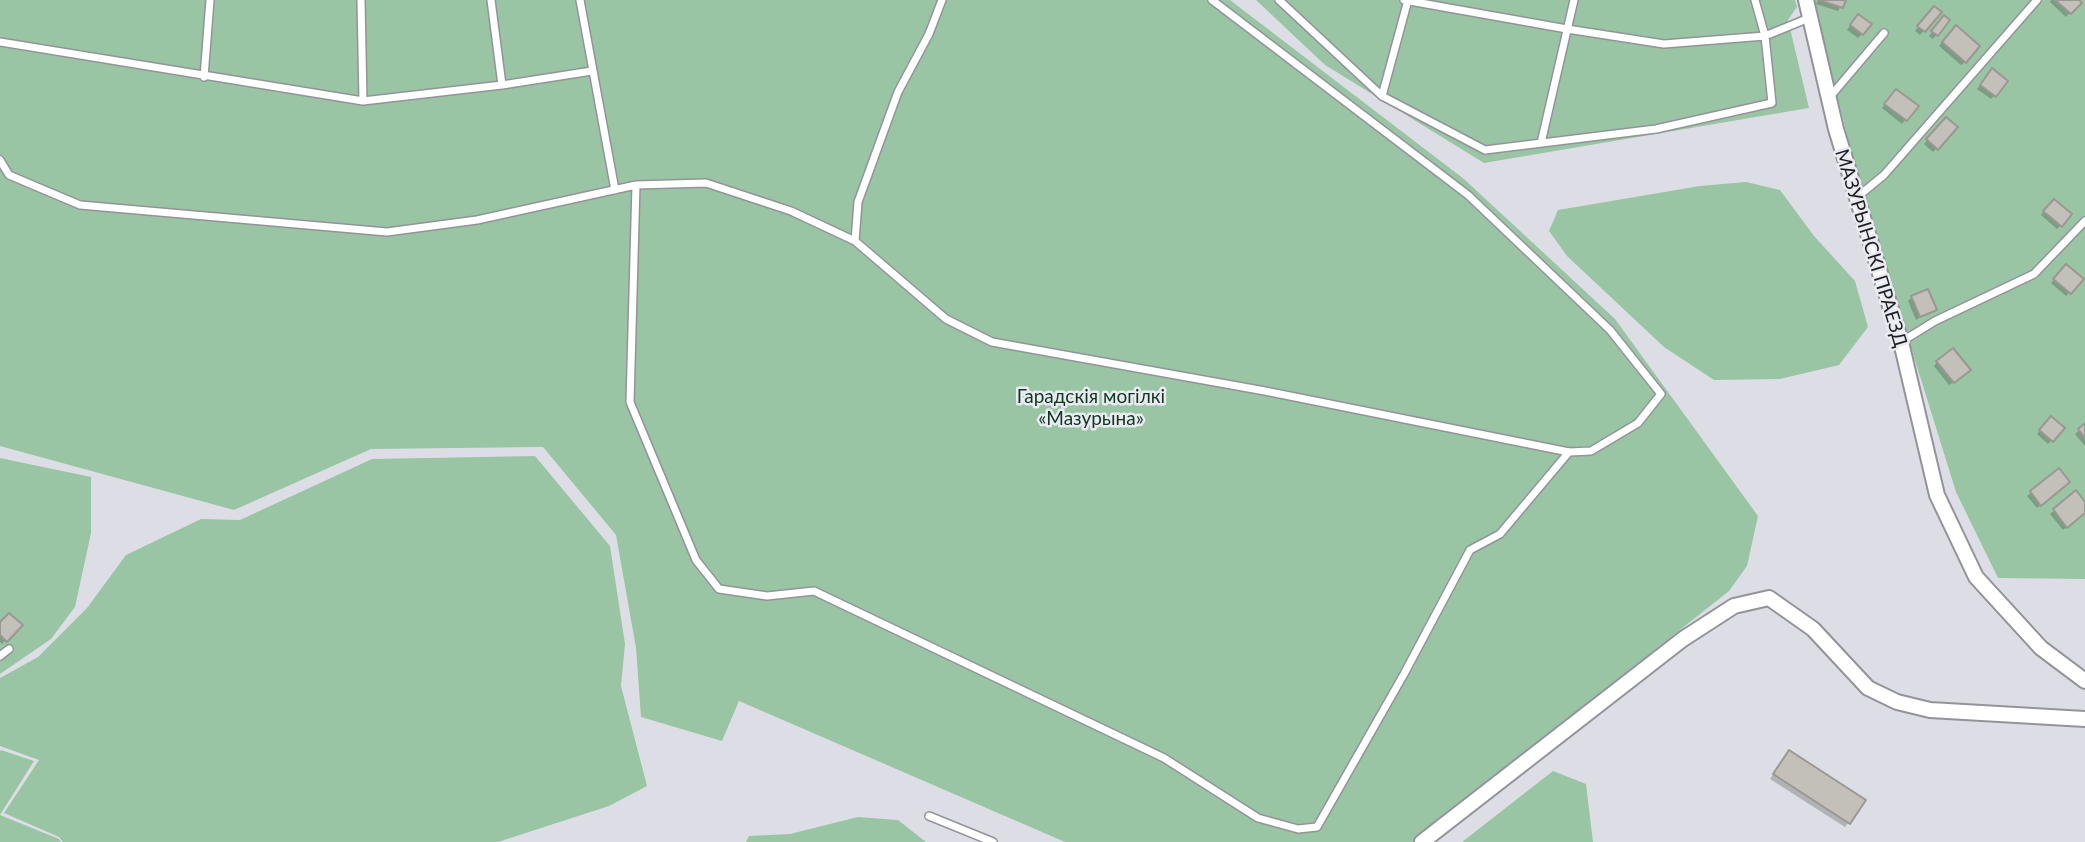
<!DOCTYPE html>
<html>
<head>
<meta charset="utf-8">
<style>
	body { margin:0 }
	canvas { display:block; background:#dddee5 }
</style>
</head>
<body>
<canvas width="2085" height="842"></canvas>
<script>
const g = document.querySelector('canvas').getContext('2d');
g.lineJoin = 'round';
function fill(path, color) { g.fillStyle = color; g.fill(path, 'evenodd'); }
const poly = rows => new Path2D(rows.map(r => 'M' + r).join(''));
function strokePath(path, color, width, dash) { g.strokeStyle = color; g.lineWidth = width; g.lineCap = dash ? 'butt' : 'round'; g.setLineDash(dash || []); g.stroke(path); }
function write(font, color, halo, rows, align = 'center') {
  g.font = font + ' Lato,sans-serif'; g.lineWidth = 5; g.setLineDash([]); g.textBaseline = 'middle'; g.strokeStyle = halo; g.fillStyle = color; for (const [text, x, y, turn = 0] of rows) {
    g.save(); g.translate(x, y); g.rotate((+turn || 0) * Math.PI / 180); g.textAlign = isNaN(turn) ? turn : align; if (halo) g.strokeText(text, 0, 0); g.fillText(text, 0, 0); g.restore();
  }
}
fill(poly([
	[0,0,1230,0,1464,179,1615,319,1758,516,1747,566,1729,591,1413,842,1065,842,739,701,722,741,641,717,636,648,616,535,543,447,371,449,234,510,0,446],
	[1256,0,1795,0,1797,7,1788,20,1809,108,1484,163,1325,65],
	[1813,0,2085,0,2085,579,1998,578,1956,492,1905,328,1865,206],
	[1746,182,1780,190,1814,236,1855,281,1868,327,1839,365,1780,379,1714,380,1664,347,1567,256,1549,231,1558,210,1700,186],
	[535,456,610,546,625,644,621,686,647,786,609,806,498,842,63,842,59,837,4,813,39,760,0,746,0,678,38,657,87,608,126,555,201,519,240,520,372,459],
	[0,458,91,477,91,533,75,607,51,639,0,674],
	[1,750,34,761,0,815,0,751],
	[1553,771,1586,784,1593,842,1462,842],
	[0,815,59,839,61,842,0,842],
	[858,817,898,820,926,842,746,842,749,836,790,834]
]), '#99c5a4');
fill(poly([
	[1818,0,1844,0,1838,11,1816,4],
	[2051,0,2076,0,2079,3,2066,17,2050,2],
	[1931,12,1940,13,1920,35,1915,31],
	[1854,20,1862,34,1858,38,1847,30],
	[1948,20,1933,39,1929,36,1941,21],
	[1952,31,1965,62,1961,65,1939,46],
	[1989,74,2006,81,1991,99,1977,89],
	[1893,95,1916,106,1902,124,1882,108],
	[1946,119,1955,128,1933,152,1924,144],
	[2054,201,2070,214,2057,229,2041,215],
	[2066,266,2082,279,2066,296,2051,283],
	[1912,297,1935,309,1916,320,1908,301],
	[1937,362,1965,374,1949,385,1934,366],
	[2051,418,2062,428,2048,444,2037,434],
	[2085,425,2085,446,2075,434],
	[2059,470,2064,486,2037,508,2027,496],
	[2075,493,2085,504,2085,511,2063,530,2050,514],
	[0,625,20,625,2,644,0,642],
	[1789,752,1864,801,1845,827,1770,779]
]), '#0003');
const building = poly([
	[1819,0,1846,0,1843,8,1819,0],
	[2055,0,2079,0,2082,3,2071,14,2055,0],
	[1934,6,1942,12,1925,32,1917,26,1934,6],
	[1858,14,1872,24,1863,35,1850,25,1858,14],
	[1944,15,1950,20,1938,36,1931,31,1944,15],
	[1956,25,1980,46,1966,63,1942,42,1956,25],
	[1992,68,2008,81,1996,97,1980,85,1992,68],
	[1896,89,1919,106,1907,121,1884,104,1896,89],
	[1946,117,1958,127,1938,150,1926,139,1946,117],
	[2054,199,2072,214,2062,227,2043,211,2054,199],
	[2066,264,2084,279,2071,294,2053,279,2066,264],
	[1928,289,1937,310,1920,317,1911,296,1928,289],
	[1953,348,1971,370,1954,383,1936,361,1953,348],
	[2051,416,2065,428,2053,442,2039,430,2051,416],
	[2085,423,2085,438,2078,429,2085,423],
	[2059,468,2070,482,2041,506,2030,491,2059,468],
	[2076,490,2085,502,2085,513,2067,528,2053,509,2076,490],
	[9,613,23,625,7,642,0,635,0,622,9,613],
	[1789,750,1866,800,1850,824,1773,774,1789,750]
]);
fill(building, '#c3bfb9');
strokePath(building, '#9b9791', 2);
const lane = poly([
	[361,0,363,101],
	[491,0,502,85],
	[580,0,615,190],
	[1279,0,1382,96,1485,150,1656,129,1772,103,1765,36,1755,0],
	[1404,0,1567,29,1664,44,1765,36,1809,18],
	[0,42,363,101,502,85,592,71],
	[204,77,210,0],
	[1382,96,1408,0],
	[1829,98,1884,33],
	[1541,143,1574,0],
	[0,160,9,175,80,205,387,232,477,220,636,185,706,183,791,211,855,241,946,319,992,342,1265,391,1569,452,1591,451,1638,423,1661,394,1610,330,1468,195,1212,0],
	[636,185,630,402,696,560,719,589,767,596,814,591,1164,758,1258,818,1298,829,1317,827,1404,674,1470,550,1500,534,1569,452],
	[1856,198,1884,175,2037,0],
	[855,241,858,202,898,92,929,34,942,0],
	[1901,342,1935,321,2034,274,2085,221],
	[0,656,9,649],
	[929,816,993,842]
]);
const street = poly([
	[1806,0,1836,129,1901,342,1937,495,1976,577,2041,648,2085,681],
	[1422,842,1683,639,1734,606,1769,598,1813,629,1868,688,1897,702,1930,710,2085,719]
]);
strokePath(lane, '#93939a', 10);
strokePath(street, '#93939a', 18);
strokePath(lane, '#fff', 7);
strokePath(street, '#fff', 14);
write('19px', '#1d1d1f', '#eaebf2', [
	["МАЗУРЫНСКІ ПРАЕЗД",1871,248,73]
]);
write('19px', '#0f371e', '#eaebf2', [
	["Гарадскія могілкі",1091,397],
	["«Мазурына»",1091,419]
]);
</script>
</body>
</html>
